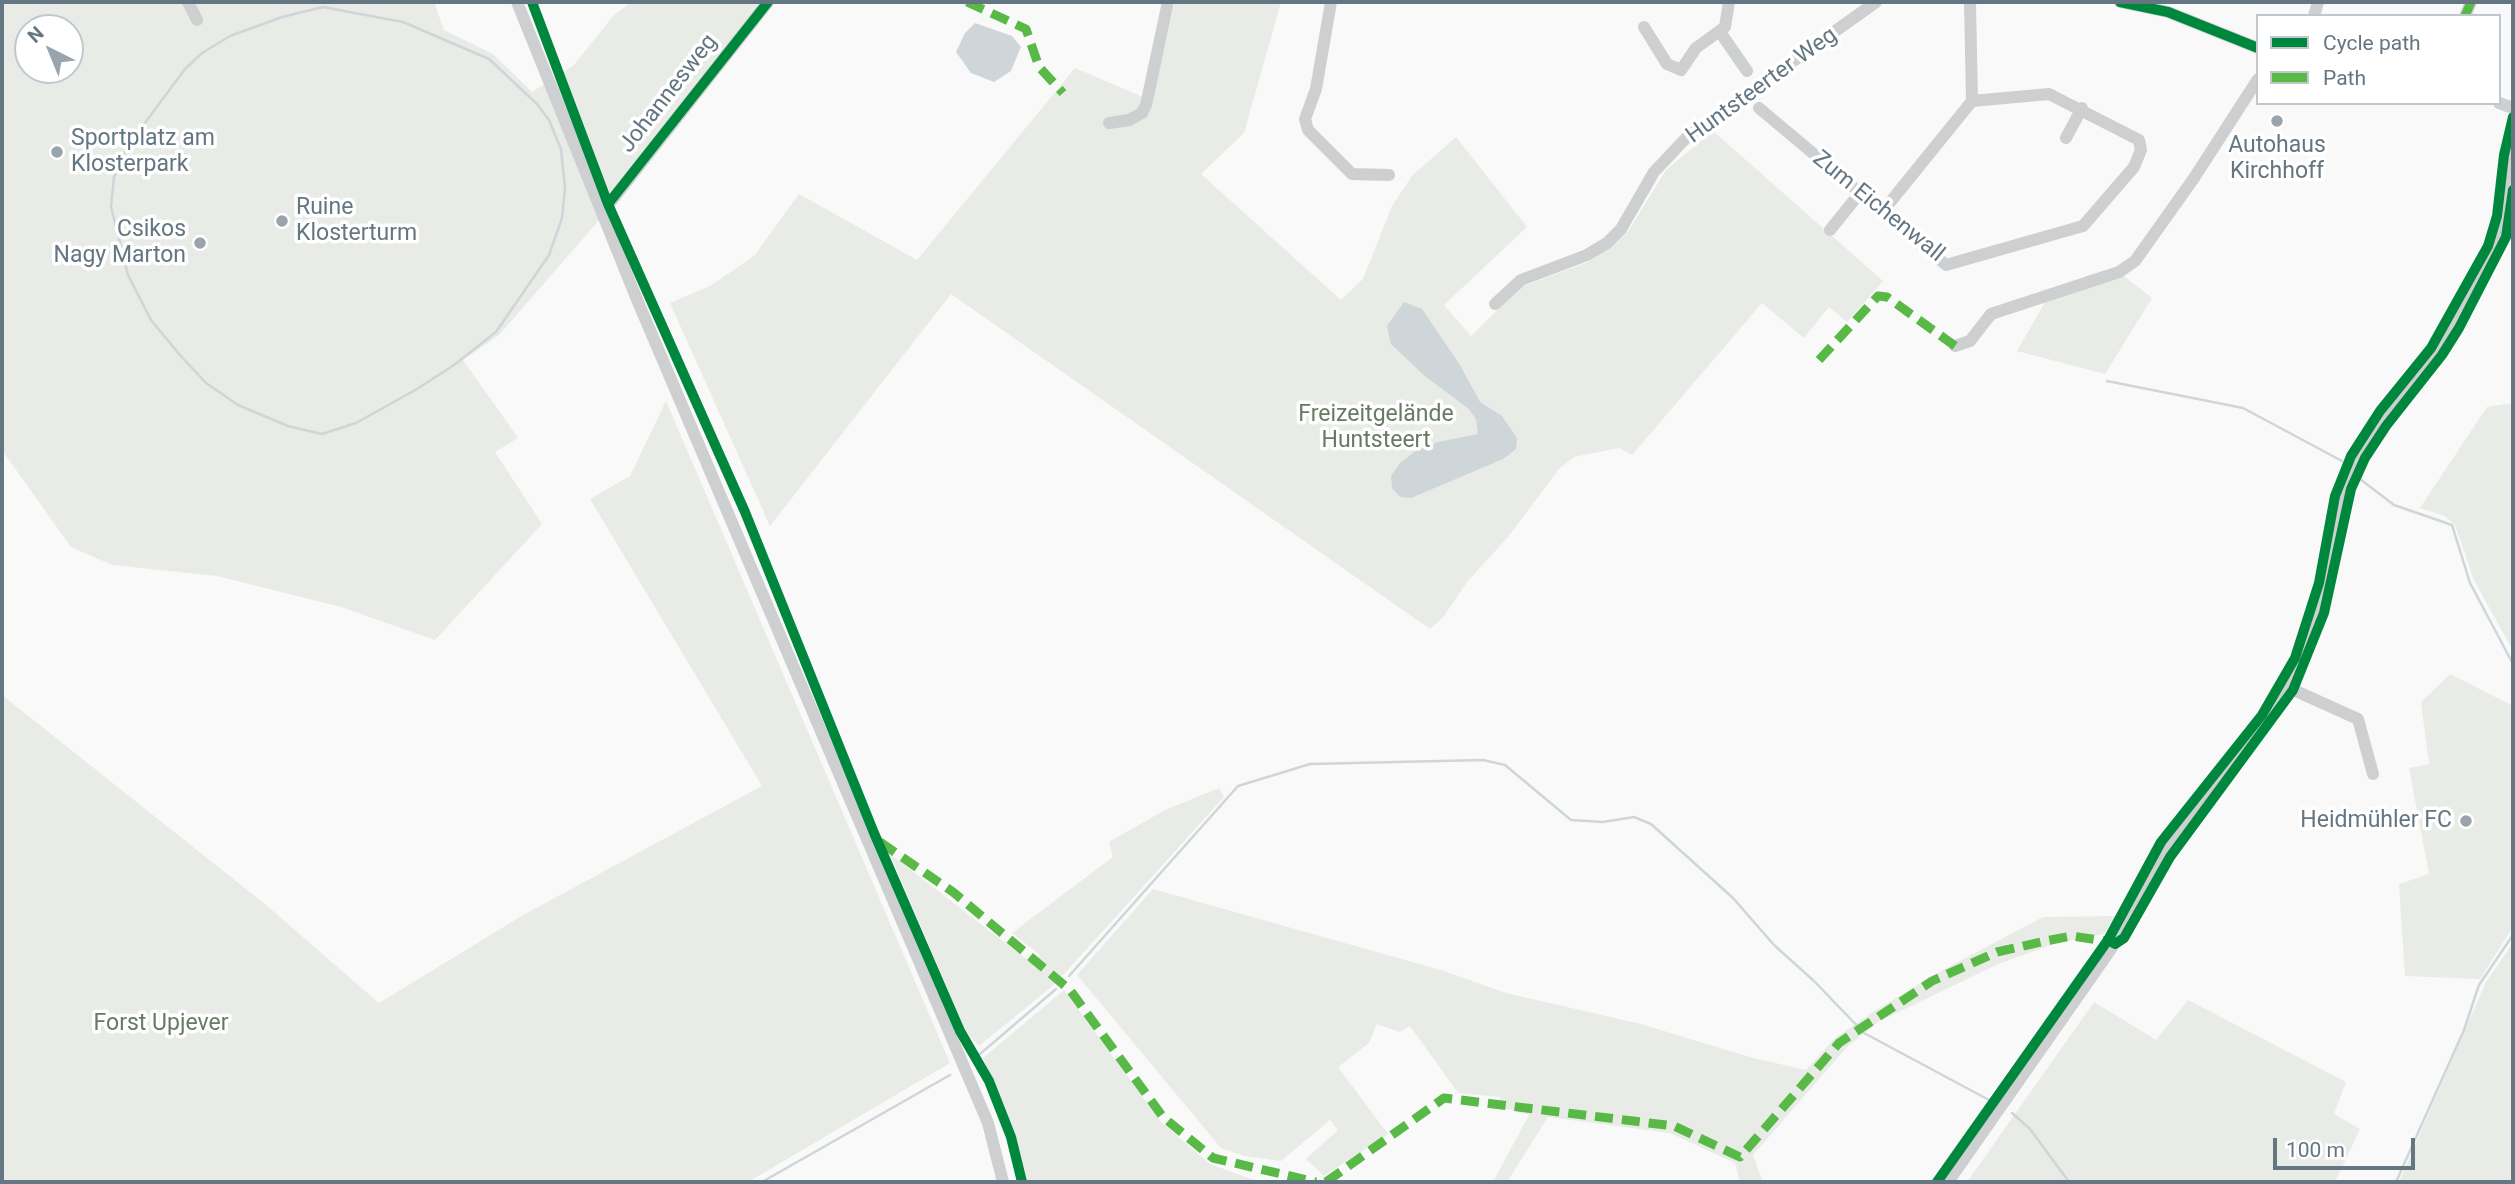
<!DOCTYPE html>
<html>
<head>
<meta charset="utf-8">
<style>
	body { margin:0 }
	#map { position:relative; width:2515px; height:1184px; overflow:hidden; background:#f9f9f9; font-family:Roboto,sans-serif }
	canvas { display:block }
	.frame { position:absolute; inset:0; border:4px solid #657683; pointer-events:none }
	.legend { position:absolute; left:2256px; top:14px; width:245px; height:91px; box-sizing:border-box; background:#fff; border:2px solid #c1c8cd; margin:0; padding:9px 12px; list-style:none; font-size:21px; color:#657683 }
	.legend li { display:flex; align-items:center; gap:14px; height:35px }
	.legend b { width:35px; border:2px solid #c1c8cd }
	.north { position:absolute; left:14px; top:14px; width:70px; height:70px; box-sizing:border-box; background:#fff; border:2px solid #c1c8cd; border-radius:50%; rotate:317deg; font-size:19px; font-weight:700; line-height:28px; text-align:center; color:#657683 }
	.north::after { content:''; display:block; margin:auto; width:24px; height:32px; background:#99a4ac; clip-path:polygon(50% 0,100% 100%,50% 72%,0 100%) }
	.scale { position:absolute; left:2273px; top:1138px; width:142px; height:32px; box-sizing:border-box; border:4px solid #657683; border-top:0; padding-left:9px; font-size:21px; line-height:24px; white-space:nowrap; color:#657683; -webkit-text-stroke:5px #fff; paint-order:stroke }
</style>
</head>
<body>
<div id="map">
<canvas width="2515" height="1184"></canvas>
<div class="frame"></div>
<ul class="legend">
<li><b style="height:9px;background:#00873e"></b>Cycle path</li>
<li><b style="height:9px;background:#58b947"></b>Path</li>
</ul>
<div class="north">N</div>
<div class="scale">100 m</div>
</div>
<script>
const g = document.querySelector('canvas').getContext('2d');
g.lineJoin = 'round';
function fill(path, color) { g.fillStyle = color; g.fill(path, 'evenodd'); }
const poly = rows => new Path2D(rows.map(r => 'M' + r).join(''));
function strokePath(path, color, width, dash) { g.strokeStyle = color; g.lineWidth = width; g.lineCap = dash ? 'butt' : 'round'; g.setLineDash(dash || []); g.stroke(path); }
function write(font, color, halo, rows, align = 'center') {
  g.font = font + ' Roboto,sans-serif'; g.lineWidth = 7; g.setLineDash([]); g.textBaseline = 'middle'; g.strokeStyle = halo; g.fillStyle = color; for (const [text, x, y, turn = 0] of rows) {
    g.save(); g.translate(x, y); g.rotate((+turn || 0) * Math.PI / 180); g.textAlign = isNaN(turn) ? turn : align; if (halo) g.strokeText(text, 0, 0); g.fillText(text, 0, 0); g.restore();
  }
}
fill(poly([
	[2,2,434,2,444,30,493,54,532,92,574,65,614,15,632,2,771,2,594,226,499,335,463,360,518,438,495,452,542,524,435,640,341,607,217,576,112,565,71,547,2,450],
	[28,28,70,28,70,70,28,70],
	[1175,2,1281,2,1244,133,1201,174,1341,300,1363,279,1392,206,1412,176,1456,137,1527,227,1444,305,1471,336,1521,287,1588,262,1609,249,1629,230,1666,170,1713,131,1883,281,1847,322,1829,307,1804,338,1762,303,1632,455,1619,448,1574,457,1559,469,1508,537,1467,582,1444,616,1430,629,951,294,770,526,670,303,710,286,754,256,799,194,917,260,1075,68,1152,101],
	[2119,272,2152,298,2105,374,2017,351,2049,295],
	[666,401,950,1063,748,1182,2,1182,2,695,266,905,379,1003,525,914,762,786,590,499,630,476],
	[2513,403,2513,651,2474,580,2455,525,2445,516,2420,508,2487,407],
	[2450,674,2513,706,2513,927,2480,979,2405,976,2399,884,2429,874,2409,768,2429,764,2421,702],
	[1219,788,1224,797,1064,974,1054,980,1056,983,979,1046,966,1032,890,854,1034,965,1040,955,1012,933,1113,857,1109,842,1165,810],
	[1153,889,1444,971,1506,993,1641,1024,1753,1058,1806,1070,1835,1038,1873,1012,1941,971,2043,917,2116,916,2104,934,2057,943,1998,964,1878,1022,1847,1047,1753,1155,1763,1182,1740,1182,1735,1163,1670,1133,1548,1117,1507,1182,1493,1182,1529,1115,1500,1107,1500,1097,1458,1093,1410,1026,1400,1032,1377,1024,1369,1043,1338,1067,1388,1134,1324,1176,1306,1159,1338,1130,1330,1120,1281,1161,1244,1156,1221,1148,1077,975],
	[2513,943,2513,1182,2399,1182,2486,982],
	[1064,990,1161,1122,1210,1164,1251,1179,1269,1182,1025,1182,1004,1106,983,1058],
	[2188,1000,2346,1082,2334,1114,2360,1129,2335,1182,1967,1182,2094,1002,2156,1040]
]), '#e8ebe6');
fill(poly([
	[975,23,1012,36,1021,47,1011,71,994,82,971,73,956,52,965,33],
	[1404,302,1422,309,1460,365,1480,402,1502,416,1517,438,1516,449,1503,459,1411,498,1400,497,1392,488,1391,476,1400,463,1417,450,1438,442,1478,434,1476,419,1469,409,1426,377,1391,344,1387,326]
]), '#ced6d9');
strokePath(poly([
	[323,7,403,22,489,59,537,104,549,120,561,149,565,188,562,218,549,255,496,332,454,365,417,389,356,423,322,434,288,426,238,405,206,383,179,354,151,320,128,275,111,207,114,177,127,147,185,69,202,53,230,36,282,17,323,7],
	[2107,381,2243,408,2342,461],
	[2360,479,2394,505,2452,525,2470,583,2513,664],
	[1069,976,1238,786,1310,764,1483,760,1505,765,1571,820,1603,822,1634,817,1651,824,1733,898,1774,945,1814,981,1864,1033,1989,1100],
	[980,1054,1056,989],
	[2012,1113,2030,1129,2069,1182],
	[762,1182,950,1075],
	[2396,1182,2464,1030,2479,985,2513,935]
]), '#ced6d9', 2.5);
strokePath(poly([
	[188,2,197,20],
	[517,2,638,302,988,1123,1003,1182],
	[1331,2,1316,89,1305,119,1308,130,1352,174,1389,175],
	[2120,2,2168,12,2258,48],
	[2314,16,2318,2],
	[2465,16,2471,2],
	[1644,27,1667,64,1681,70,1696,48,1725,27,1729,2],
	[1720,32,1747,71],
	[2499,103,2513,108],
	[1759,108,1946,265,2083,226,2134,167,2141,150,2139,140,2049,94,1972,101,1970,2],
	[1109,123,1129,120,1142,113,1146,105,1168,2],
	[2066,138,2082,108],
	[1883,211,1972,101],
	[602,213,768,2],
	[1830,230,1860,193],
	[1495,304,1521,280,1587,255,1607,243,1621,229,1654,172,1688,136,1876,2],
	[1955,346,1970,341,1991,314,2119,272,2135,261,2194,178,2258,79],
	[2287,687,2358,719,2373,774],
	[1948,1182,2111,949,2169,848,2268,719,2300,664,2326,589,2344,498,2358,458,2436,356,2494,248,2499,236,2513,142]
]), '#cecfd0', 12);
strokePath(poly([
	[967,2,1026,29,1039,67,1063,93],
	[2465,16,2471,2],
	[1819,360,1878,296,1887,297,1955,346],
	[880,842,953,892,1070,990,1163,1117,1213,1158,1316,1182],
	[1326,1182,1444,1098,1674,1126,1740,1157,1839,1043,1932,981,1997,952,2045,941,2072,936,2112,942]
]), '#58b947', 9, [18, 9]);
strokePath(poly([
	[532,2,608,204,745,512,874,833,960,1031,989,1081,1011,1137,1022,1182],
	[2120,2,2168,12,2258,48],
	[608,204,768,2],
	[2108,940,2115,944,2124,938,2170,857,2293,690,2324,613,2351,489,2365,458,2386,426,2442,355,2459,328,2506,237,2513,190],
	[1937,1182,2108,940,2161,842,2262,715,2295,658,2319,583,2335,496,2351,456,2380,411,2431,348,2488,246,2497,216,2504,155,2513,117]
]), '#00873e', 10);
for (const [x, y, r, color] of [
	[2277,121,7,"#99a4ac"],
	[57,152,7,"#99a4ac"],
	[282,221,7,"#99a4ac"],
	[200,243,7,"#99a4ac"],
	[2466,821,7,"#99a4ac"]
]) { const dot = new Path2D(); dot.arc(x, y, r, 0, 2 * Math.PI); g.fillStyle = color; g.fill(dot); strokePath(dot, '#fff', 2.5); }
write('23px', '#657683', '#fff', [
	["Huntsteerter Weg",1762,86,-36],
	["Johannesweg",669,94,-52],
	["Zum Eichenwall",1878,207,39]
]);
write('23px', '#657683', '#fff', [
	["Sportplatz am",71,139],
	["Klosterpark",71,165],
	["Autohaus",2277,146,"center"],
	["Kirchhoff",2277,172,"center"],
	["Ruine",296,208],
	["Klosterturm",296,234],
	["Csikos",186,230,"right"],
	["Nagy Marton",186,256,"right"],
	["Heidmühler FC",2452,821,"right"]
], 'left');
write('23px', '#687a64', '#fff', [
	["Freizeitgelände",1376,415],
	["Huntsteert",1376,441],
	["Forst Upjever",161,1024]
]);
</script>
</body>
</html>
